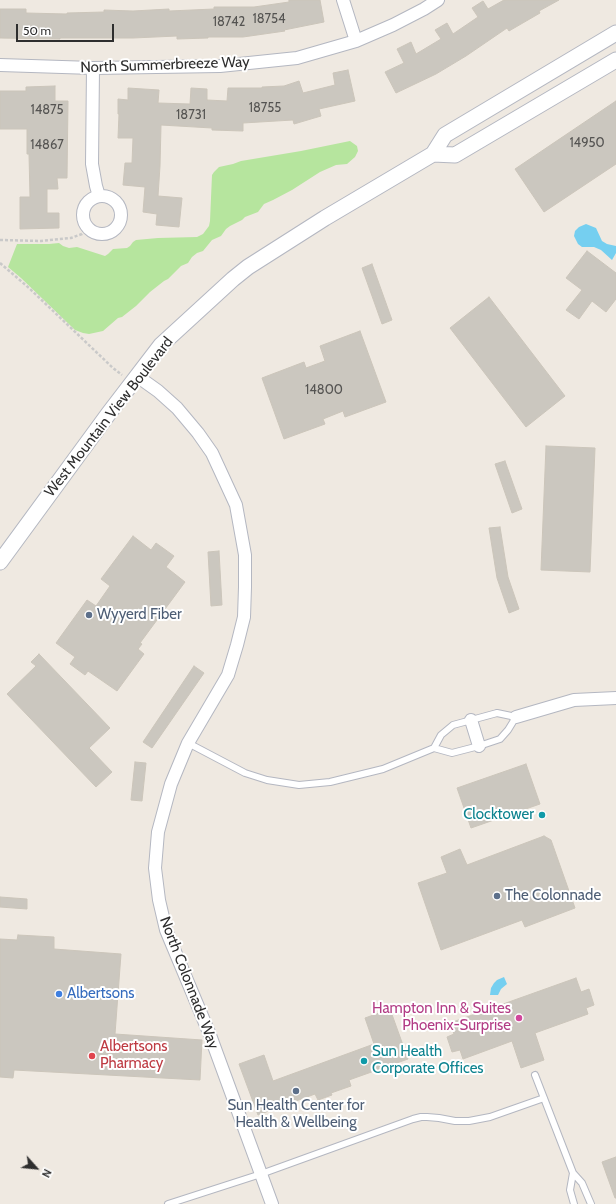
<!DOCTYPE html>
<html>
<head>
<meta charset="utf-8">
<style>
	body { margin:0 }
	#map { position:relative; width:616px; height:1204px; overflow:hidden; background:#efe9e1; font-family:Cabin,sans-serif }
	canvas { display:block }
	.north { position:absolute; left:16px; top:1148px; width:40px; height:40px; -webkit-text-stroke:3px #fff; paint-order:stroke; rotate:117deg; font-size:11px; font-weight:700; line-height:16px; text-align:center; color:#2e2e2e }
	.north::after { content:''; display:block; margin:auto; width:14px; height:18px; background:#2e2e2e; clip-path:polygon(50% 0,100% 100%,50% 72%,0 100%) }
	.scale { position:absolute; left:16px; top:24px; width:98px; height:18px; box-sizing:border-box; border:2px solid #2e2e2e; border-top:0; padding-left:5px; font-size:12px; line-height:14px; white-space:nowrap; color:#2e2e2e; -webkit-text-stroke:3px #fff; paint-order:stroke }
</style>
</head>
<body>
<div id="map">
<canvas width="616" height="1204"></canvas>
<div class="north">N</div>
<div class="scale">50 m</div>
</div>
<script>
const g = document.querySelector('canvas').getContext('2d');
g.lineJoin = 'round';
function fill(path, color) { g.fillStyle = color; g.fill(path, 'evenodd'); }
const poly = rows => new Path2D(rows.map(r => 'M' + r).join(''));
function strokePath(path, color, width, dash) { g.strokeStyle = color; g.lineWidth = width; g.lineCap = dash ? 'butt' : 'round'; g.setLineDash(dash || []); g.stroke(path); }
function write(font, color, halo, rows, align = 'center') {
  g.font = font + ' Cabin,sans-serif'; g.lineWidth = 4; g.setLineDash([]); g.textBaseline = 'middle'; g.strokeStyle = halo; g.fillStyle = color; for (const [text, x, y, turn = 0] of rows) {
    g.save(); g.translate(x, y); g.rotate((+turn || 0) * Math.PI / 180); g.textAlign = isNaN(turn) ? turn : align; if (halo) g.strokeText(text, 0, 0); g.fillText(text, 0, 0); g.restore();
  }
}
fill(poly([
	[350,141,357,146,358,151,355,157,347,164,336,165,320,172,292,190,273,200,264,204,258,212,245,217,242,220,230,226,226,229,221,236,212,240,203,251,197,253,192,257,188,263,181,266,168,279,164,281,150,292,136,306,122,317,118,318,103,331,89,334,83,333,75,330,21,278,8,267,17,244,49,244,59,243,63,246,69,248,77,247,105,256,108,254,113,249,127,248,130,246,133,242,136,240,158,238,197,237,203,234,209,226,210,221,212,175,214,172,219,167,233,164,241,161,301,151]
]), '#b6e59e');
fill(poly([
	[586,224,596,228,602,241,607,244,616,246,616,253,612,260,601,250,594,247,582,247,578,244,574,236,575,231,579,227],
	[504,977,507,984,501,989,498,995,490,995,491,988,494,983,497,980]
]), '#75cff0');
const building = poly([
	[289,0,320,0,324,22,284,30,285,31,243,37,208,37,208,38,177,39,177,36,133,38,60,38,60,39,0,38,0,9,26,9,26,13,67,14,67,13,104,12,104,10,133,11,169,9,169,11,214,9,214,7,254,7,289,2,289,0],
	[504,0,559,0,539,11,540,13,509,31,507,28,466,56,436,74,396,93,385,72,404,63,397,49,411,42,416,54,441,39,435,30,447,23,453,34,478,17,472,8,483,1,488,9,504,0],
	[348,70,355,101,319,109,321,116,294,124,293,120,243,123,243,131,212,130,212,128,161,125,160,166,158,196,182,198,179,227,156,225,157,214,143,212,145,187,123,185,125,163,132,163,133,138,118,138,119,114,118,114,118,99,128,100,128,88,159,90,158,103,190,104,191,88,207,89,207,100,227,101,228,88,262,88,262,87,284,86,299,81,303,93,335,85,333,73,348,70],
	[55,86,55,101,68,101,67,178,57,178,58,189,47,189,47,213,59,213,59,228,20,229,20,197,30,197,29,154,27,154,27,129,0,129,0,91,26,91,26,87,55,86],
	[616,101,616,164,544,212,515,169,616,101],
	[587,251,616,273,616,299,606,312,592,301,579,319,566,310,582,290,566,278,587,251],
	[372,264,392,320,382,324,362,268,372,264],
	[489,297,565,396,526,427,450,328,489,297],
	[360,331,386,402,345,417,343,411,323,419,325,424,284,439,262,378,304,362,306,368,325,361,320,346,360,331],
	[546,446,595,448,590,572,541,570,546,446],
	[505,461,522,509,512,513,495,464,505,461],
	[500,527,508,577,519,609,509,613,497,578,489,528,500,527],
	[133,536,151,550,156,543,174,556,166,567,185,582,140,643,142,644,138,649,144,654,117,691,88,671,85,675,70,664,75,657,56,643,87,600,96,606,110,586,101,579,133,536],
	[219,551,222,605,211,606,208,552,219,551],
	[39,654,110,728,89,748,112,772,96,787,7,694,36,666,31,662,39,654],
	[194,666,204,673,152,748,143,742,194,666],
	[135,762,146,763,142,801,131,800,135,762],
	[526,764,540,804,471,828,457,788,526,764],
	[544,836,551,840,575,908,525,927,522,920,441,950,418,883,447,873,441,857,460,849,467,865,544,836],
	[0,897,27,899,27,909,0,907,0,897],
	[18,935,54,937,54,949,121,954,115,1034,202,1040,200,1080,14,1070,13,1078,0,1077,0,939,17,940,18,935],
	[576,978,581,992,589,989,594,1005,586,1008,588,1014,535,1033,544,1060,521,1068,512,1041,463,1059,460,1050,452,1052,447,1037,454,1034,450,1023,576,978],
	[390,1009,408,1059,349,1080,351,1086,331,1093,332,1095,318,1100,315,1094,258,1115,239,1064,264,1055,273,1081,374,1044,365,1018,390,1009],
	[616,1157,616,1198,615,1198,602,1162,616,1157]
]);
fill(building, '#cbc7bf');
strokePath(building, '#cbc5ba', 1);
const service = poly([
	[497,713,516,717,508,730,500,739,479,746,452,753,434,748,441,735,453,725,497,713],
	[188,743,245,773,267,780,299,785,330,782,383,769,434,748],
	[535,1075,573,1173,582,1183,591,1204],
	[573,1173,570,1190,574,1204],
	[168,1204,261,1174,413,1119,421,1117,427,1117,439,1118,455,1121,469,1121,490,1117,544,1098]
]);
const minor = poly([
	[343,0,356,41],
	[0,65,93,68,220,66,297,58,356,41,393,25,424,9,438,0],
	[93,68,92,164,96,186,99,196],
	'83 215a19 19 0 1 1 38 0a19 19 0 1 1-38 0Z',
	[137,376,158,391,177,408,198,433,212,453,236,505,245,555,245,587,244,617,237,645,228,675,188,743,171,784,158,832,155,868,159,900,166,930,210,1035,272,1204],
	[516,717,574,700,616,698],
	[471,720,479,746]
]);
const tertiary = poly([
	[433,154,455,155,616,60],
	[0,562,109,413,161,345,233,279,248,267,325,218,433,154,445,135,616,33]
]);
strokePath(service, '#b4b7c1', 8);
strokePath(minor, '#b4b7c1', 14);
strokePath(tertiary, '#b4b7c1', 17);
strokePath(poly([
	[0,240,41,241,71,238,82,234,88,229],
	[0,263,29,288,113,368,122,375]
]), '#c9c9c9', 2.5, [3, 2]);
strokePath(service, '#fff', 6);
strokePath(minor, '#fff', 12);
strokePath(tertiary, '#fff', 15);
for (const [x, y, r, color] of [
	[89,615,4,"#5c6f8a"],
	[542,815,4,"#0f9aa8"],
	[497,896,4,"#5c6f8a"],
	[59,994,4,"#3f7fe0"],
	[519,1018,4,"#d1479c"],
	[92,1056,4,"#e0444e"],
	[364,1061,4,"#0f9aa8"],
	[296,1091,4,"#5c6f8a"]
]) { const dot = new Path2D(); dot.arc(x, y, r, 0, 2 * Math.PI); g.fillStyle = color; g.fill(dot); strokePath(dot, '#fff', 1.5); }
write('13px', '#555452', null, [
	["18754",269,19],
	["18742",229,22],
	["18755",265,108],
	["14875",47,110],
	["18731",191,115],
	["14950",587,143],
	["14867",47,145],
	["14800",324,390]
]);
write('15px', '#2e2e2e', '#fff', [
	["North Summerbreeze Way",165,65,-2],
	["West Mountain View Boulevard",109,417,-52],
	["North Colonnade Way",189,983,69]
]);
write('15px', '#4e5e75', '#fff', [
	["Wyyerd Fiber",97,615],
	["The Colonnade",505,896],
	["Sun Health Center for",296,1106,"center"],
	["Health & Wellbeing",296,1123,"center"]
], 'left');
write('15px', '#0d838f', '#fff', [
	["Clocktower",534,815],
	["Sun Health",372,1052,"left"],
	["Corporate Offices",372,1069,"left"]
], 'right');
write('15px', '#366cbe', '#fff', [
	["Albertsons",67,994]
], 'left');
write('15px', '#b23c85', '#fff', [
	["Hampton Inn & Suites",511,1009],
	["Phoenix-Surprise",511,1026]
], 'right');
write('15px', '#be3a42', '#fff', [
	["Albertsons",100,1047],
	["Pharmacy",100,1064]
], 'left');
</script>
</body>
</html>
